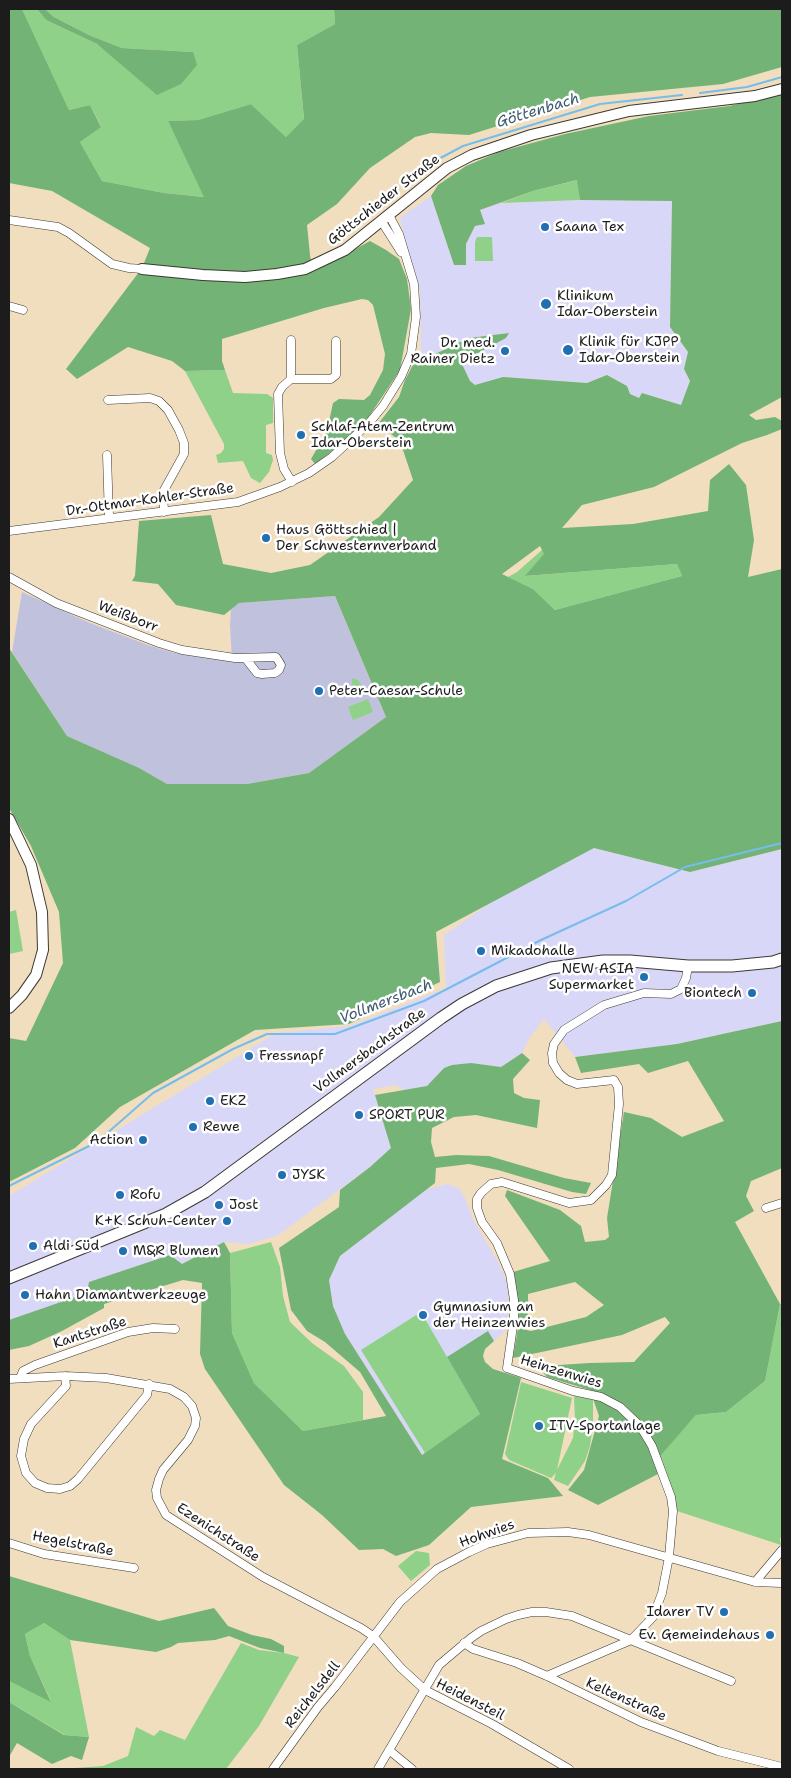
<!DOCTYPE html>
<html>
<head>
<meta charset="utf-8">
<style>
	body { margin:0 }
	#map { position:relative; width:791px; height:1778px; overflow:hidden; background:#f1debf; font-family:"Shantell Sans",sans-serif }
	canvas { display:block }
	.frame { position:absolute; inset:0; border:10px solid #1c1c1c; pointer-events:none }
</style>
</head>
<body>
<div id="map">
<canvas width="791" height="1778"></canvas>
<div class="frame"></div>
</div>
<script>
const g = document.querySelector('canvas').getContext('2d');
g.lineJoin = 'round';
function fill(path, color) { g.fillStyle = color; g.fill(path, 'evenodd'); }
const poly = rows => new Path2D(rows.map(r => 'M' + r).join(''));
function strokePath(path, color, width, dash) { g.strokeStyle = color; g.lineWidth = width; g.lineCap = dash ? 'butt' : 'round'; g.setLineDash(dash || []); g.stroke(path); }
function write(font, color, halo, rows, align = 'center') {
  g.font = font + ' "Shantell Sans",sans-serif'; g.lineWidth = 5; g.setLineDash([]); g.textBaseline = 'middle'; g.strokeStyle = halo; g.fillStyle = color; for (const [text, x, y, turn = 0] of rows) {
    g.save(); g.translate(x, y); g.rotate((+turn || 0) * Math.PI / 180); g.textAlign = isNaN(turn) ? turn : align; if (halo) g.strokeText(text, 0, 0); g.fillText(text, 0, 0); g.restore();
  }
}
fill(poly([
	[431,196,454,265,466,264,466,244,475,226,480,210,501,203,580,200,672,201,670,327,688,353,684,369,690,381,681,405,642,393,639,398,630,394,627,386,607,375,587,383,503,377,475,385,470,381,461,362,506,338,508,333,469,338,433,355,421,356,420,290,400,220,402,216],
	[594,848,690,872,782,849,782,1021,677,1044,575,1057,544,1019,530,1037,522,1053,501,1067,471,1063,444,1068,427,1086,404,1090,396,1085,373,1089,391,1148,370,1167,277,1236,247,1244,224,1242,181,1264,9,1320,9,1196,276,1033,350,1026,446,988,444,935,493,901],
	[447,1184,459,1188,465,1198,473,1219,498,1262,506,1280,509,1300,508,1324,506,1330,485,1349,483,1356,485,1362,493,1369,511,1374,480,1414,422,1455,345,1334,333,1306,329,1280,340,1256,427,1189]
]), '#d9d7f7');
fill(poly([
	[22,592,90,623,148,645,174,653,232,661,230,625,231,609,239,603,335,596,386,717,309,773,247,784,167,784,138,768,67,736,12,652]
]), '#c0c2dd');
fill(poly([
	[22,9,37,9,46,20,97,44,115,58,193,52,122,48,89,35,54,17,45,9,334,9,335,24,297,45,304,120,286,137,251,104,198,120,168,121,205,197,164,193,102,181,80,142,101,126,90,105,69,110],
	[578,180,580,200,501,203,533,191],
	[477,237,492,237,493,261,475,261,475,242],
	[225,370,233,393,267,394,273,398,273,423,266,425,266,453,272,455,273,460,269,472,260,483,251,478,243,461,218,463,216,455,221,453,224,449,224,444,185,371],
	[542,550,545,554,526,576,677,564,682,576,555,610,533,589,508,577,517,572],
	[352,678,358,680,364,690,364,696,353,697],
	[368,699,373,712,353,720,348,707],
	[16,910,23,951,9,954,9,912],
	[271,1242,280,1267,283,1296,290,1322,312,1343,344,1366,363,1392,363,1420,303,1431,254,1383,232,1333,230,1253],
	[782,1303,782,1535,780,1539,781,1545,677,1511,674,1498,660,1455,696,1415,726,1412,765,1381,780,1304],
	[421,1312,480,1414,425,1453,361,1350],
	[521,1382,572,1398,557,1470,573,1438,575,1421,574,1396,593,1399,593,1425,590,1446,585,1461,568,1486,554,1480,556,1473,551,1478,509,1460,505,1454],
	[416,1551,429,1553,430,1565,411,1581,398,1566],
	[44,1623,70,1640,89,1737,65,1735,9,1702,9,1681,51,1701,30,1656,25,1634],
	[241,1643,259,1650,284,1653,299,1657,259,1726,226,1769,60,1769,103,1766,128,1756,136,1727,154,1736,160,1730,185,1740]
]), '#8fd189');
fill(poly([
	[9,9,22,9,69,110,90,105,101,127,80,142,102,181,164,193,204,197,168,121,198,120,251,104,286,137,304,119,297,45,335,24,334,9,782,9,782,67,723,84,590,97,469,135,431,133,415,137,370,168,337,204,307,225,310,255,313,272,370,241,386,250,399,259,407,279,411,309,400,370,368,418,336,448,315,464,311,459,327,431,333,403,339,399,364,400,370,395,383,370,385,354,373,305,368,300,362,299,324,308,222,339,222,361,225,370,185,371,172,361,128,347,77,379,66,369,142,268,150,248,52,191,9,183],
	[37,9,45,9,54,17,89,35,122,48,193,52,197,65,181,84,157,95,97,44,46,20],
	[782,94,782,397,749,415,756,420,775,417,782,421,782,429,767,435,742,443,654,487,582,505,562,528,633,524,708,511,710,480,729,464,746,485,754,540,748,577,782,569,782,849,690,872,594,848,436,932,440,982,349,1024,255,1030,120,1107,75,1148,9,1182,9,1038,26,1041,63,963,59,912,31,846,9,808,9,648,67,736,139,768,167,784,247,784,309,773,386,717,335,596,239,603,224,615,176,605,158,584,132,581,135,576,139,521,211,515,223,564,271,573,310,565,379,517,413,480,400,441,378,424,399,397,405,380,415,361,421,356,433,355,469,338,509,333,506,338,461,362,470,381,475,385,503,377,587,383,607,375,627,386,630,394,639,398,642,393,681,405,690,381,684,369,688,352,670,327,672,201,580,200,577,180,533,191,480,210,485,224,475,226,466,244,466,265,454,265,431,196,438,185,466,166,499,152,565,134,649,116,729,106],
	[540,546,544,554,525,576,677,564,682,576,555,610,533,589,502,574],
	[782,1021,782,1168,751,1181,746,1196,754,1211,735,1222,780,1304,765,1381,726,1412,696,1415,654,1463,658,1474,598,1505,568,1490,584,1470,599,1416,590,1390,547,1377,541,1370,544,1366,589,1363,634,1362,670,1323,665,1317,622,1335,513,1358,518,1328,531,1331,586,1317,604,1305,575,1282,528,1294,528,1320,519,1319,513,1272,550,1261,505,1196,507,1190,560,1210,581,1226,585,1242,605,1240,609,1237,607,1218,624,1112,651,1118,682,1137,724,1121,688,1061,648,1073,639,1064,581,1073,575,1057,677,1044],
	[522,1053,530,1060,513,1079,514,1093,524,1098,540,1100,537,1128,476,1115,454,1117,432,1128,431,1142,435,1157,456,1155,489,1156,564,1178,591,1183,586,1194,572,1192,498,1170,469,1164,436,1168,435,1183,340,1256,329,1280,333,1306,345,1334,422,1455,480,1414,447,1357,488,1331,494,1341,485,1349,483,1356,485,1362,493,1369,521,1378,502,1459,548,1478,563,1496,471,1507,429,1545,396,1556,383,1549,359,1550,322,1515,284,1485,205,1369,200,1354,202,1283,183,1280,104,1304,104,1308,62,1331,29,1346,9,1350,9,1320,87,1293,89,1282,170,1255,182,1264,224,1242,230,1253,232,1333,254,1383,303,1431,386,1416,360,1372,325,1342,307,1331,291,1310,279,1248,339,1207,340,1190,370,1167,391,1148,375,1095,427,1086,444,1068,452,1065,471,1063,501,1067],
	[9,1576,159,1621,214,1608,228,1626,252,1635,271,1639,284,1646,284,1653,260,1648,229,1636,215,1640,178,1643,171,1647,156,1652,70,1640,44,1623,25,1634,30,1656,51,1702,9,1681],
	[9,1702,64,1735,89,1737,82,1760,71,1756,52,1764,17,1743,9,1757]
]), '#73b375');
strokePath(poly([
	[700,93,747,87,782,77],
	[413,181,433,162,463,146,600,104,682,95],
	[9,1186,97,1142,153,1093,233,1049,267,1034,335,1034,424,1001,541,940,626,901,685,867,782,843]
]), '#76bced', 2);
const minor = poly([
	[9,220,58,227,69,233,112,264,129,268,142,269],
	[382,222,401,252],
	[9,306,23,310],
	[291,340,291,379],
	[108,400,150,398,159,401,168,410,179,430,184,443,184,454,163,492,164,512],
	[107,455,109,518],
	[292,482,284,469,280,453,278,394,282,387,291,379,331,379,336,375,336,341],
	[9,531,238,502,280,487,309,473,332,457,369,423,383,406,401,377,411,354,416,317,414,284,399,234,389,215],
	[9,577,56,603,159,643,182,650,235,658,276,657,281,665,279,670,275,673,262,674,257,673,246,659],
	[766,1208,782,1203],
	[65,1376,66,1386,31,1424,24,1439,21,1456,26,1473,35,1483,47,1488,60,1489,70,1486,78,1479,147,1395,149,1384],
	[20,1378,23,1371,35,1365,128,1332,153,1328,175,1329],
	[9,1379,65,1376,106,1378,170,1389,184,1397,192,1406,196,1418,195,1426,188,1440,163,1470,159,1479,156,1490,157,1498,166,1515,263,1577,361,1628,373,1636,401,1668,425,1690,492,1724,569,1769],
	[9,1543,44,1554,134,1568],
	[755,1582,782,1550],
	[464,1643,473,1649,517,1663,547,1676,641,1722,718,1751,782,1767],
	[547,1676,631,1640,653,1617,662,1593,669,1557,673,1511,671,1497,652,1446,640,1426,620,1407,601,1397,573,1391,507,1368,514,1319,514,1300,510,1274,497,1243,482,1222,477,1208,477,1199,481,1193,491,1184,502,1182,569,1203,591,1200,606,1185,612,1175,619,1104,618,1087,614,1080,577,1084,567,1080,559,1073,553,1063,552,1053,554,1044,564,1030,604,1005,644,993,671,994,681,989,686,978,688,966],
	[389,1750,412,1769],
	[273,1769,318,1707,335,1687,400,1602,437,1569,469,1552,487,1544,528,1533,568,1532,589,1535,755,1582,781,1583],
	[378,1769,439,1665,471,1638,481,1631,506,1619,518,1615,532,1612,546,1612,572,1616,731,1681]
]);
const tertiary = poly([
	[142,269,203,275,245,277,277,274,305,269,345,250,447,168,472,155,531,135,629,111,755,96,782,89],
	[9,819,31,865,42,912,43,950,36,975,22,995,9,1008]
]);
const secondary = poly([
	[9,1278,166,1214,205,1192,441,1018,462,1004,496,986,551,968,603,961,630,961,688,966,732,966,773,962,782,959]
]);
strokePath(minor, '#3c3934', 9);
strokePath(tertiary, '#3c3934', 12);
strokePath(secondary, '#3c3934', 13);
strokePath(minor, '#fff', 8);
strokePath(tertiary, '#fff', 10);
strokePath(secondary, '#fff', 11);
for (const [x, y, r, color] of [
	[545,227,5,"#1f6fb2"],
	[546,304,6,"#1f6fb2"],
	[568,350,6,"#1f6fb2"],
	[505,351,5,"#1f6fb2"],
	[301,435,5,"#1f6fb2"],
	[266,538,5,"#1f6fb2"],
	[319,691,5,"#1f6fb2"],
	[481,951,5,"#1f6fb2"],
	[644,977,5,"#1f6fb2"],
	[752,993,5,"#1f6fb2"],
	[249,1056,5,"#1f6fb2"],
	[210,1101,5,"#1f6fb2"],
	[359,1115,5,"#1f6fb2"],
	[193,1127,5,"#1f6fb2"],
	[143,1140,5,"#1f6fb2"],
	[282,1175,5,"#1f6fb2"],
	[120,1195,5,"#1f6fb2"],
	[219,1205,5,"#1f6fb2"],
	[227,1221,5,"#1f6fb2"],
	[33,1246,5,"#1f6fb2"],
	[123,1251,5,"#1f6fb2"],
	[25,1295,5,"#1f6fb2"],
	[423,1315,5,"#1f6fb2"],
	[539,1426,5,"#1f6fb2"],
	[724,1612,5,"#1f6fb2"],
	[770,1635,5,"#1f6fb2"]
]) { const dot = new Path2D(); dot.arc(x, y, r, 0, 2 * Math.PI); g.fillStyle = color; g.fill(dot); strokePath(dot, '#fff', 2); }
write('14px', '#1c1c1c', '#fff', [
	["Göttschieder Straße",384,200,-38],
	["Dr.-Ottmar-Kohler-Straße",150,500,-8],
	["Weißborr",128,617,21],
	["Vollmersbachstraße",370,1051,-36],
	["Kantstraße",90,1333,-18],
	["Heinzenwies",561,1372,17],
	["Ezenichstraße",218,1533,33],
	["Hohwies",487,1534,-20],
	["Hegelstraße",73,1544,11],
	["Reichelsdell",313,1695,-52],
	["Heidensteil",470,1700,27],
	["Keltenstraße",626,1700,24]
]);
write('14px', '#1c1c1c', '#fff', [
	["Saana Tex",555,227],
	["Klinikum",557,296],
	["Idar-Oberstein",557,312],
	["Klinik für KJPP",579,342],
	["Idar-Oberstein",579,358],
	["Dr. med.",495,343,"right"],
	["Rainer Dietz",495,359,"right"],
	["Schlaf-Atem-Zentrum",311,427],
	["Idar-Oberstein",311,443],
	["Haus Göttschied |",276,530],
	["Der Schwesternverband",276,546],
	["Peter-Caesar-Schule",329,691],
	["Mikadohalle",491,951],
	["NEW ASIA",634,969,"right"],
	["Supermarket",634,985,"right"],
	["Biontech",742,993,"right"],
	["Fressnapf",259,1056],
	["EKZ",220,1101],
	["SPORT PUR",369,1115],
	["Rewe",203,1127],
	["Action",133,1140,"right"],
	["JYSK",292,1175],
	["Rofu",130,1195],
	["Jost",229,1205],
	["K+K Schuh-Center",217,1221,"right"],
	["Aldi Süd",43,1246],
	["M&R Blumen",133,1251],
	["Hahn Diamantwerkzeuge",35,1295],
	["Gymnasium an",433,1307],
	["der Heinzenwies",433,1323],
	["ITV-Sportanlage",549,1426],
	["Idarer TV",714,1612,"right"],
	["Ev. Gemeindehaus",760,1635,"right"]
], 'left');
write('italic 15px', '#405c70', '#fff', [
	["Göttenbach",538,111,-17],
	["Vollmersbach",386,1002,-21]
]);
</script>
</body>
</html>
